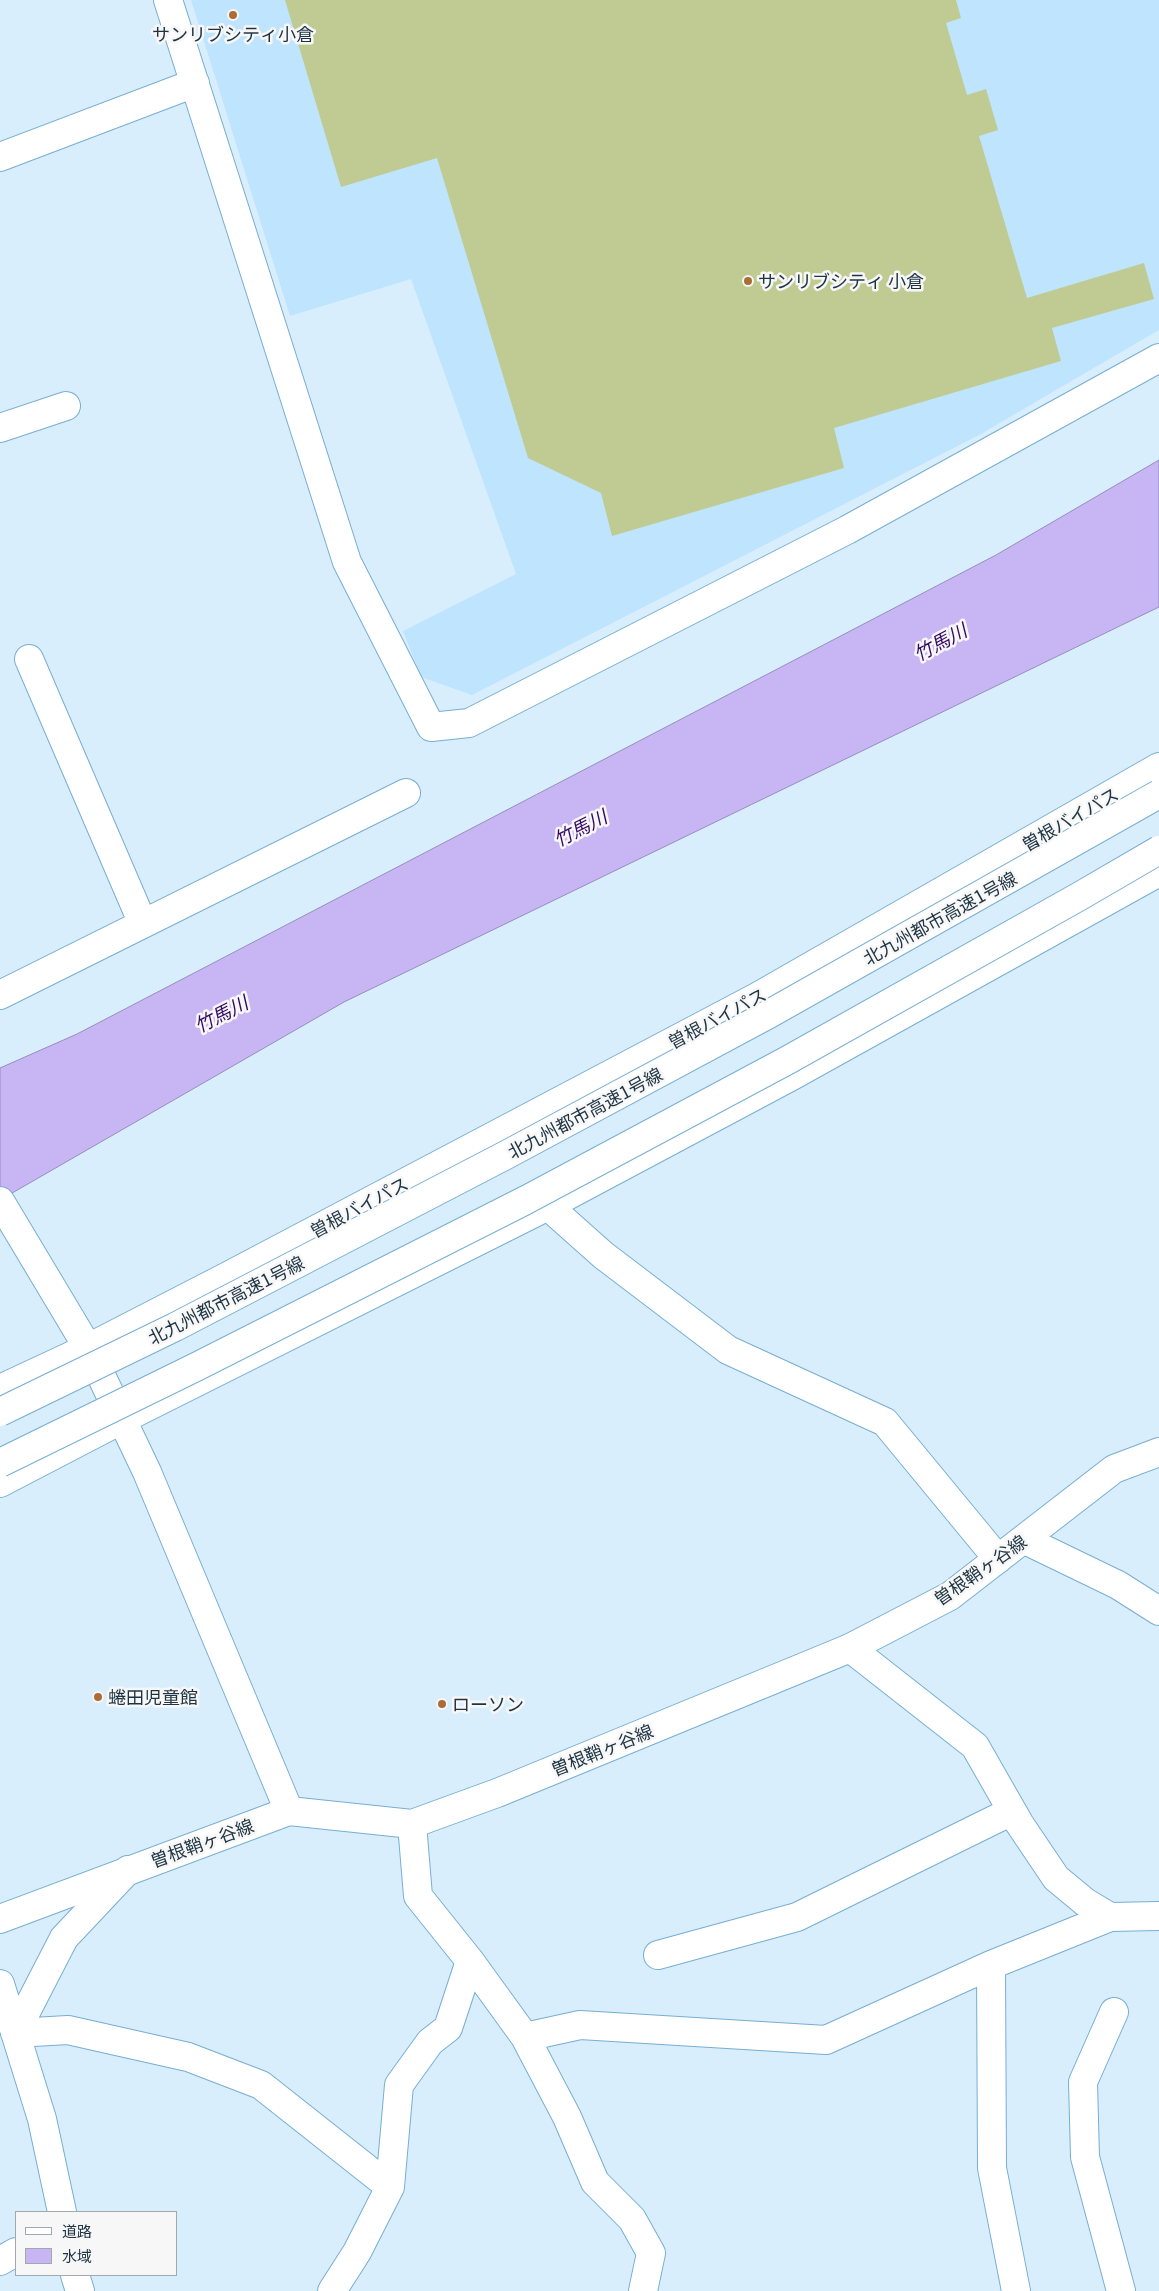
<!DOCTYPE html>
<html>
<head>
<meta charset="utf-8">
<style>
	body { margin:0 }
	#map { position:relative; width:1159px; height:2291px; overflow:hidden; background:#d8eefd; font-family:Georgia,"Noto Sans JP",serif }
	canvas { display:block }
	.legend { position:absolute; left:15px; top:2211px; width:162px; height:65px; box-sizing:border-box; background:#f7f7f7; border:1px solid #a0a9af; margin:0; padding:6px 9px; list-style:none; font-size:15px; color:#1e3443 }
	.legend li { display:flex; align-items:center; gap:10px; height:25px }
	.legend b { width:25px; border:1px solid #a0a9af }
</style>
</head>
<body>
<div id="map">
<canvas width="1159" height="2291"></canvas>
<ul class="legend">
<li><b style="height:6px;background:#fff"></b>道路</li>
<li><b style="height:14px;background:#c8b5f3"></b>水域</li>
</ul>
</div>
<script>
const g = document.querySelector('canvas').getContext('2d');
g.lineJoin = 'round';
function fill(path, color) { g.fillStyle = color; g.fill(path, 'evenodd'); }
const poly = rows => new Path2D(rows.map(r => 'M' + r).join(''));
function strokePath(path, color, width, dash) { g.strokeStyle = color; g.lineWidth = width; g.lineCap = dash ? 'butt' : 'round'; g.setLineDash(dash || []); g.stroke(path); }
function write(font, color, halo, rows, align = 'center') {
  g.font = font + ' Georgia,"Noto Sans JP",serif'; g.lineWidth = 5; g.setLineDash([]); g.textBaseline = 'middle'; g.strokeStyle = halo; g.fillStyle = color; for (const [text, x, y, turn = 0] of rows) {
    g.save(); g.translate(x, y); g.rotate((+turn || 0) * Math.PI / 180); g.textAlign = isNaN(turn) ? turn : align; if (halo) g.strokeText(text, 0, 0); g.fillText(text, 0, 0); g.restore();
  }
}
fill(poly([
	[191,0,1159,0,1159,330,979,435,472,695,421,677,403,631,516,574,411,279,290,316]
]), '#bee4fe');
const water = poly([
	[1159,460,1159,607,344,1002,0,1200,0,1068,77,1034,996,555,1159,460]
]);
fill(water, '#c8b5f3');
strokePath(water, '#958ebe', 1);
fill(poly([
	[285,0,956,0,961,18,946,23,967,95,986,89,998,130,979,136,1027,298,1144,263,1154,299,1052,328,1061,361,834,428,844,468,612,536,601,493,528,458,437,158,341,187]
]), '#bfcb92');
const minor = poly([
	[168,0,347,562,431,727,469,723,847,530,1159,358],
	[0,157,195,83],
	[0,428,66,406],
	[29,659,143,924],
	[0,995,406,793],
	[0,1201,88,1348,147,1472,289,1811],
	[548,1206,603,1255,728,1350,885,1422,998,1559],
	[1025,1540,1118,1585,1159,1611],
	[850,1648,975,1746,1019,1823,1056,1878,1085,1902,1110,1917,1159,1916],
	[412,1824,418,1896,470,1961,525,2037,567,2117,595,2182,632,2219,651,2253,643,2291],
	[658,1955,797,1917,1012,1811],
	[0,1984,42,2119,62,2212],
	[1114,2012,1083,2082,1085,2157,1121,2291],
	[15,2033,68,2030,188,2057,261,2085,390,2187],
	[15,2033,64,1938,128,1870],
	[525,2037,580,2025,826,2040,991,1965],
	[0,2261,16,2252],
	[75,2275,80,2291],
	[332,2291,357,2252,390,2187,399,2085,430,2042,448,2028,470,1961],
	[1016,2291,992,2168,991,1965,1110,1917]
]);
const major = poly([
	[0,1919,289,1811,412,1824,497,1793,850,1648,950,1596,1114,1469,1159,1452]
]);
const highway = poly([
	[0,1389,88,1348,226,1277,757,997,1159,767],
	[0,1483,121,1420,548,1206,792,1076,1159,872]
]);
strokePath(minor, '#77aed2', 30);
strokePath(major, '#77aed2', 30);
strokePath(highway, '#77aed2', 30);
strokePath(minor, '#fff', 28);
strokePath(major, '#fff', 28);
strokePath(highway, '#fff', 28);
const highwayBridge = poly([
	[0,1412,175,1327,506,1155,769,1014,1159,794],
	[0,1463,196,1367,526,1200,788,1060,1080,896,1159,850]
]);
strokePath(highwayBridge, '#77aed2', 30, []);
strokePath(highwayBridge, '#fff', 28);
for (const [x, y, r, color] of [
	[233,15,5,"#ac6c35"],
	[748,281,5,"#ac6c35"],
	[98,1697,5,"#ac6c35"],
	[442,1704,5,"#ac6c35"]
]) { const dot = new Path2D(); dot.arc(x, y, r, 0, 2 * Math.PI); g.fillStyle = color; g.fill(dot); strokePath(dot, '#f7f7f7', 2); }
write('18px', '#1e3443', '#f7f7f7', [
	["サンリブシティ小倉",233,34,"center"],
	["サンリブシティ 小倉",758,281],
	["蜷田児童館",108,1697],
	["ローソン",452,1704]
], 'left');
write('18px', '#1e3443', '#f7f7f7', [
	["曽根バイパス",1070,819,-30],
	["北九州都市高速1号線",940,918,-29],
	["曽根バイパス",717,1018,-28],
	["北九州都市高速1号線",585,1113,-28],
	["曽根バイパス",359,1207,-28],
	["北九州都市高速1号線",226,1300,-27],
	["曽根鞘ヶ谷線",980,1570,-35],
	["曽根鞘ヶ谷線",602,1750,-22],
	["曽根鞘ヶ谷線",202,1843,-20]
]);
write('italic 19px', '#350963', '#f7f7f7', [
	["竹馬川",940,642,-28],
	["竹馬川",580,828,-27],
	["竹馬川",221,1014,-27]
]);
</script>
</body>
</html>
